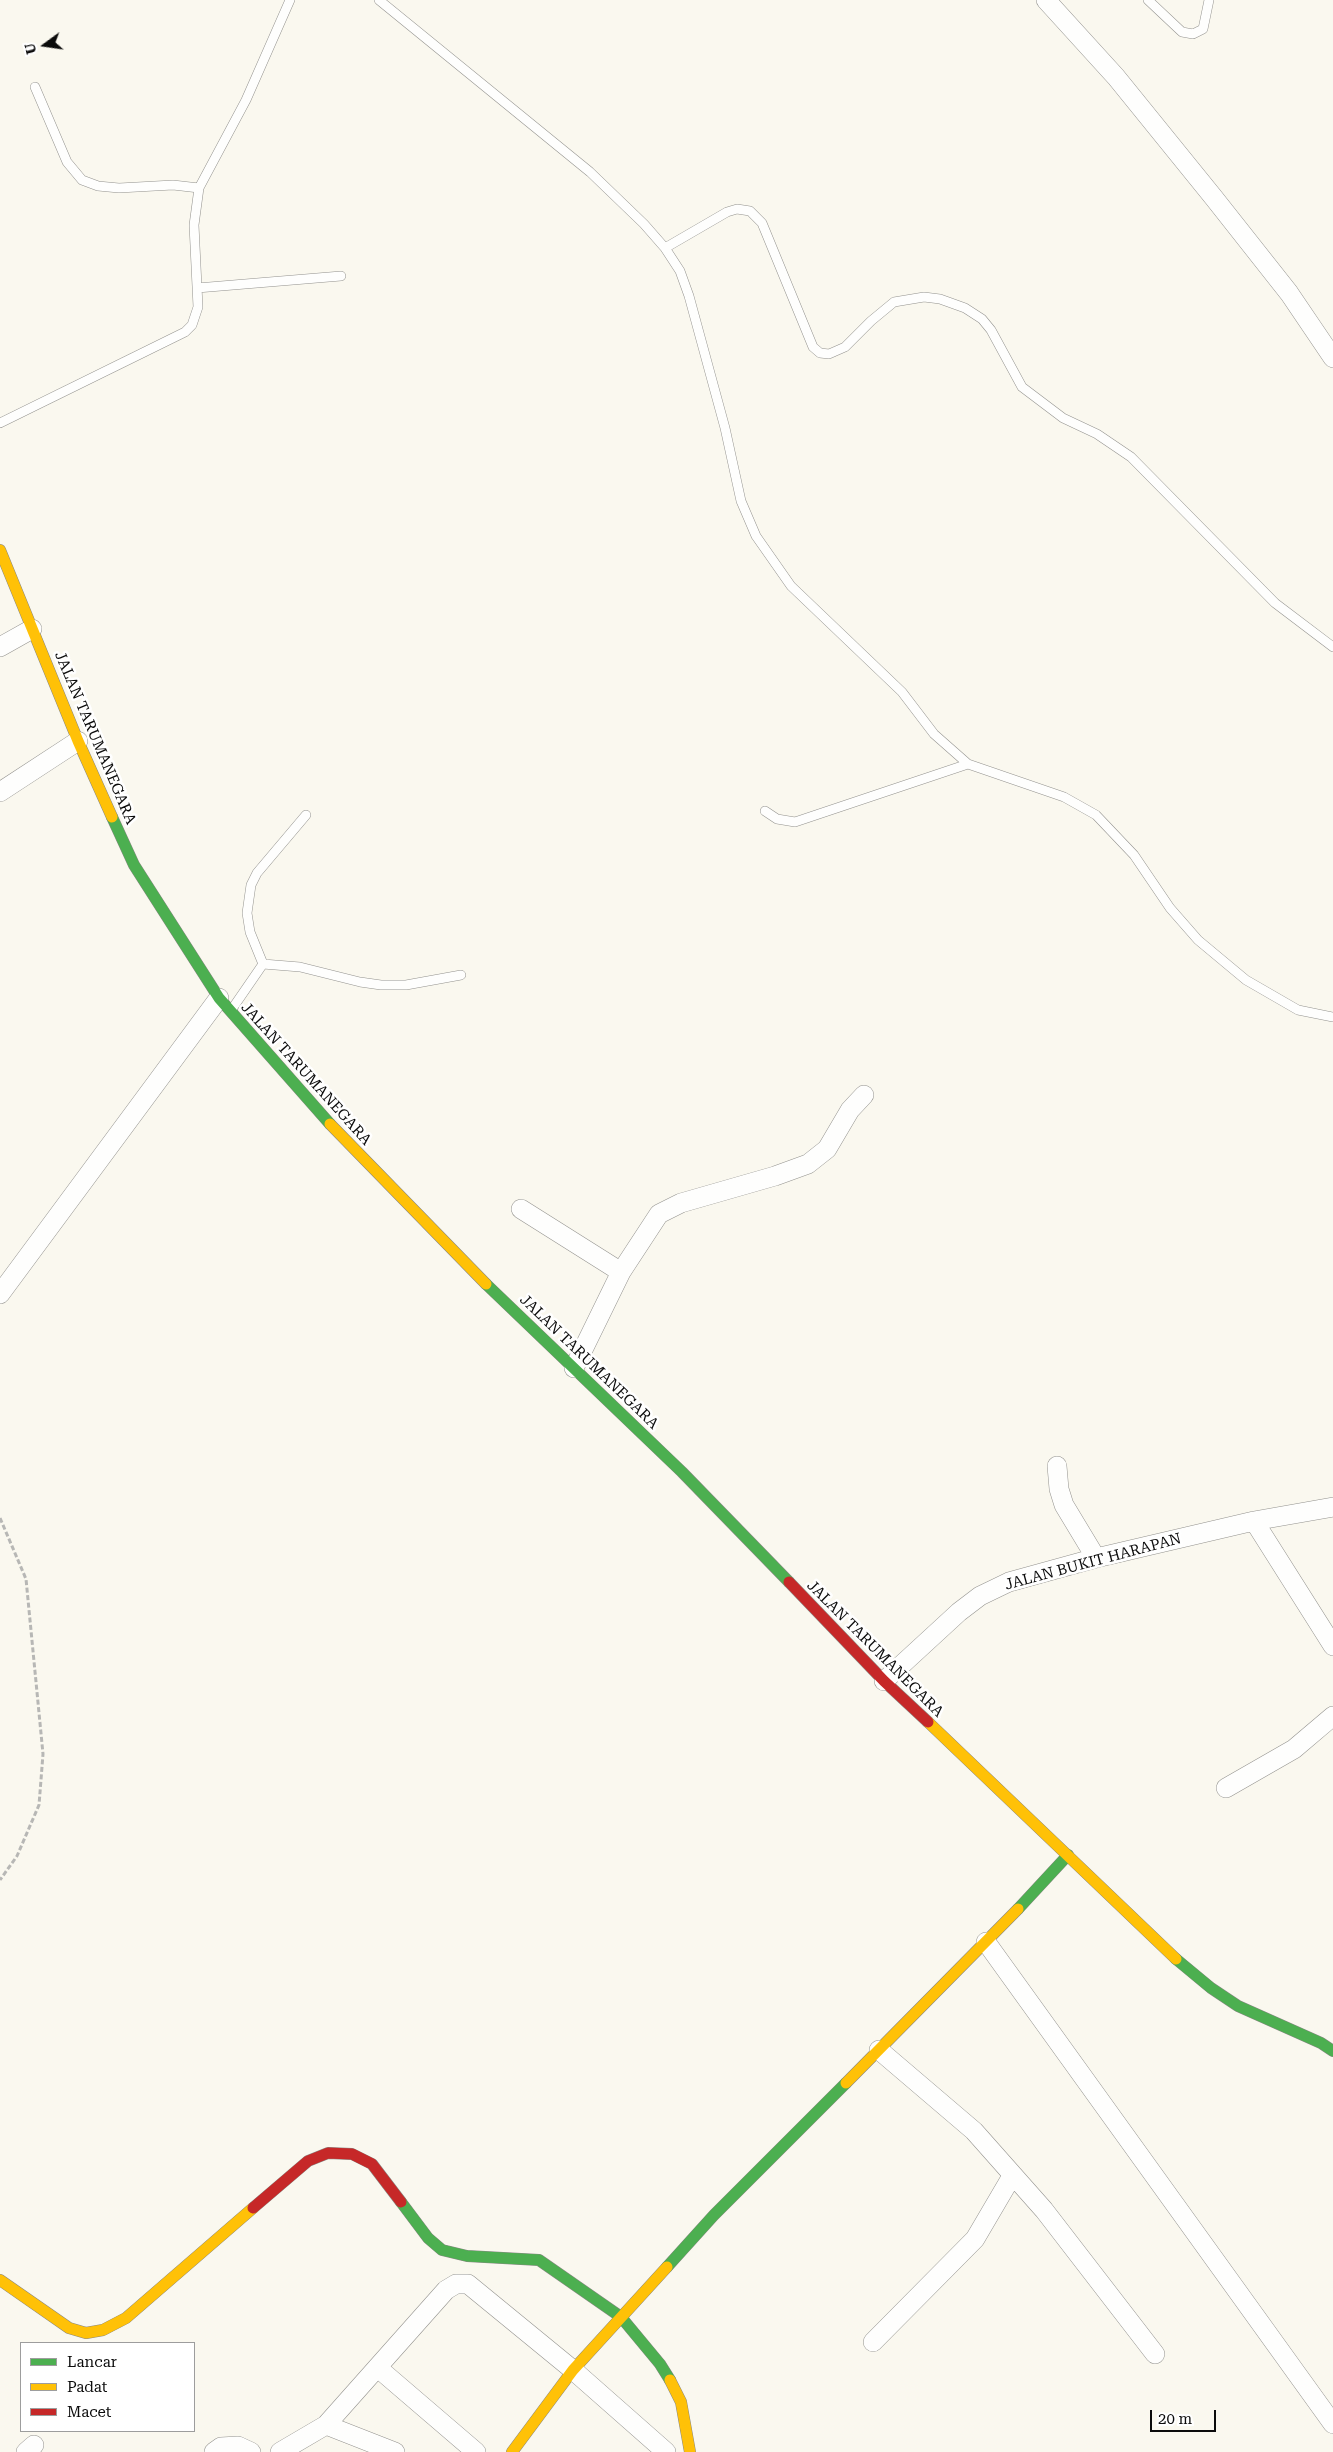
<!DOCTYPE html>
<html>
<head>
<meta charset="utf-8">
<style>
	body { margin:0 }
	#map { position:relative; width:1333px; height:2452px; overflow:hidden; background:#faf8ef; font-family:"Roboto Serif",serif }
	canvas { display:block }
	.legend { position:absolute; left:20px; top:2342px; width:175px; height:90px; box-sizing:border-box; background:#fff; border:1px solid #9d9d9d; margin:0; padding:6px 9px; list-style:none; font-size:15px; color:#0b0b0b }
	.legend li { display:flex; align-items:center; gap:10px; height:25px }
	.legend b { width:25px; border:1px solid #9d9d9d }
	.north { position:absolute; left:20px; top:20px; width:50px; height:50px; -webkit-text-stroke:4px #fff; paint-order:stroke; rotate:256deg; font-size:14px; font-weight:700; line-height:20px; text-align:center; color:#0b0b0b }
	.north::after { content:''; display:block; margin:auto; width:18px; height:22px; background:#0b0b0b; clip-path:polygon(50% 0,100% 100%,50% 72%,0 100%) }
	.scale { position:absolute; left:1150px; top:2410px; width:66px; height:22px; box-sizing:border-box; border:2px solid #0b0b0b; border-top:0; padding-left:6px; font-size:15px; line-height:18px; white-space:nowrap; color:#0b0b0b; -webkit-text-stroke:4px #fff; paint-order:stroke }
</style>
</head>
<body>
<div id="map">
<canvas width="1333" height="2452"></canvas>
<ul class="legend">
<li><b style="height:6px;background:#4caf50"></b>Lancar</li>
<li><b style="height:6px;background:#ffc107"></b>Padat</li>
<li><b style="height:6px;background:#c62828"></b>Macet</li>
</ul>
<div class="north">U</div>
<div class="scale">20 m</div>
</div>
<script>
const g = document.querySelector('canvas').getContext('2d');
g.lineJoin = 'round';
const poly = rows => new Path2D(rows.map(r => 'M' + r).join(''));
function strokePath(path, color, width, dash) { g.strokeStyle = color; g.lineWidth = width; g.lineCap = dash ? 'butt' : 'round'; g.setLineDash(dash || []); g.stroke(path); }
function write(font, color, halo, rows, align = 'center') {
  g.font = font + ' "Roboto Serif",serif'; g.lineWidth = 5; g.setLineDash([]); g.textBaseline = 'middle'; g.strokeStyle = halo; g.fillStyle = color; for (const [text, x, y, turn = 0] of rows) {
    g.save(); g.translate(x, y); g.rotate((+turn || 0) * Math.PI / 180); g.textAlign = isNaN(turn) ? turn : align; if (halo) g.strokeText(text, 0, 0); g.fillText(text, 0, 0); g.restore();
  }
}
const lane = poly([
	[379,0,590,172,644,224,665,248,680,271,689,296,725,428,741,501,756,536,791,586,902,692,934,734,968,764,1064,797,1096,815,1134,855,1170,908,1198,940,1246,980,1298,1010,1333,1017],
	[1148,0,1182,32,1193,34,1203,29,1209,0],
	[35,87,67,162,82,180,98,186,119,188,173,185,199,188],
	[665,248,727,212,737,209,750,211,762,223,813,347,820,353,829,354,845,347,871,321,894,302,924,297,940,299,965,308,982,319,991,330,1022,387,1063,418,1097,434,1131,457,1275,603,1333,647],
	[197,288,341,276],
	[0,423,185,332,192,325,198,307,194,225,199,188,246,100,290,0],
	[765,811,777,819,795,822,968,764],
	[263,964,300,967,360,982,381,985,406,985,461,975],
	[232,1009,263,964,250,932,247,913,251,885,257,873,306,815]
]);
const street = poly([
	[1046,0,1116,77,1214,198,1289,293,1333,358],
	[0,647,32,629],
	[0,792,78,741],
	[521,1209,621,1272],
	[0,1294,219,998],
	[574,1368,621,1272,659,1214,681,1203,775,1176,808,1164,827,1149,850,1110,864,1095],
	[1057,1466,1059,1489,1064,1505,1096,1558],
	[1254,1521,1333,1646],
	[884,1681,959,1612,980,1596,1009,1582,1096,1558,1254,1521,1333,1507],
	[1226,1788,1294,1749,1333,1716],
	[986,1942,1333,2424],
	[879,2050,974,2131,1044,2210,1155,2354],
	[873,2342,975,2239,1012,2176],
	[378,2368,476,2452],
	[326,2425,395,2452],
	[26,2452,34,2445],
	[214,2452,221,2447,238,2446,251,2452],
	[280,2452,326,2425,446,2290,456,2284,468,2284,573,2370,666,2452]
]);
const fast = poly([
	[112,817,134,865,219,998,330,1124],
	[486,1284,682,1472,789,1582],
	[1018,1909,1068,1855],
	[1176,1959,1211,1988,1238,2006,1321,2043,1333,2051],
	[401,2202,428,2238,442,2250,467,2256,539,2260,621,2317,660,2364,670,2380],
	[667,2267,714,2215,846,2083]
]);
const slow = poly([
	[0,550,78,741,112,817],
	[330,1124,486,1284],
	[928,1722,1176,1959],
	[846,2083,1018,1909],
	[0,2280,69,2328,86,2333,103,2330,126,2318,253,2208],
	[670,2380,681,2402,690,2452],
	[512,2452,573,2370,667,2267]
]);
const jam = poly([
	[789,1582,884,1681,928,1722],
	[253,2208,308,2161,328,2153,352,2154,372,2164,401,2202]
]);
strokePath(lane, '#93928e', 10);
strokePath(street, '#93928e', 20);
strokePath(fast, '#898884', 12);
strokePath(slow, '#898884', 12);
strokePath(jam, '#898884', 12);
strokePath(poly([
	[0,1518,26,1579,43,1754,39,1805,17,1856,0,1880]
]), '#b7b7b5', 3, [5, 2.5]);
strokePath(lane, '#fefefd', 9);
strokePath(street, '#fefefd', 19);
strokePath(fast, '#4caf50', 11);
strokePath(slow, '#ffc107', 11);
strokePath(jam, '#c62828', 11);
write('15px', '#0b0b0b', '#fff', [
	["JALAN TARUMANEGARA",95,738,67],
	["JALAN TARUMANEGARA",306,1074,48],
	["JALAN TARUMANEGARA",589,1362,44],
	["JALAN BUKIT HARAPAN",1093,1562,-15],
	["JALAN TARUMANEGARA",875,1649,45]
]);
</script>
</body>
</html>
